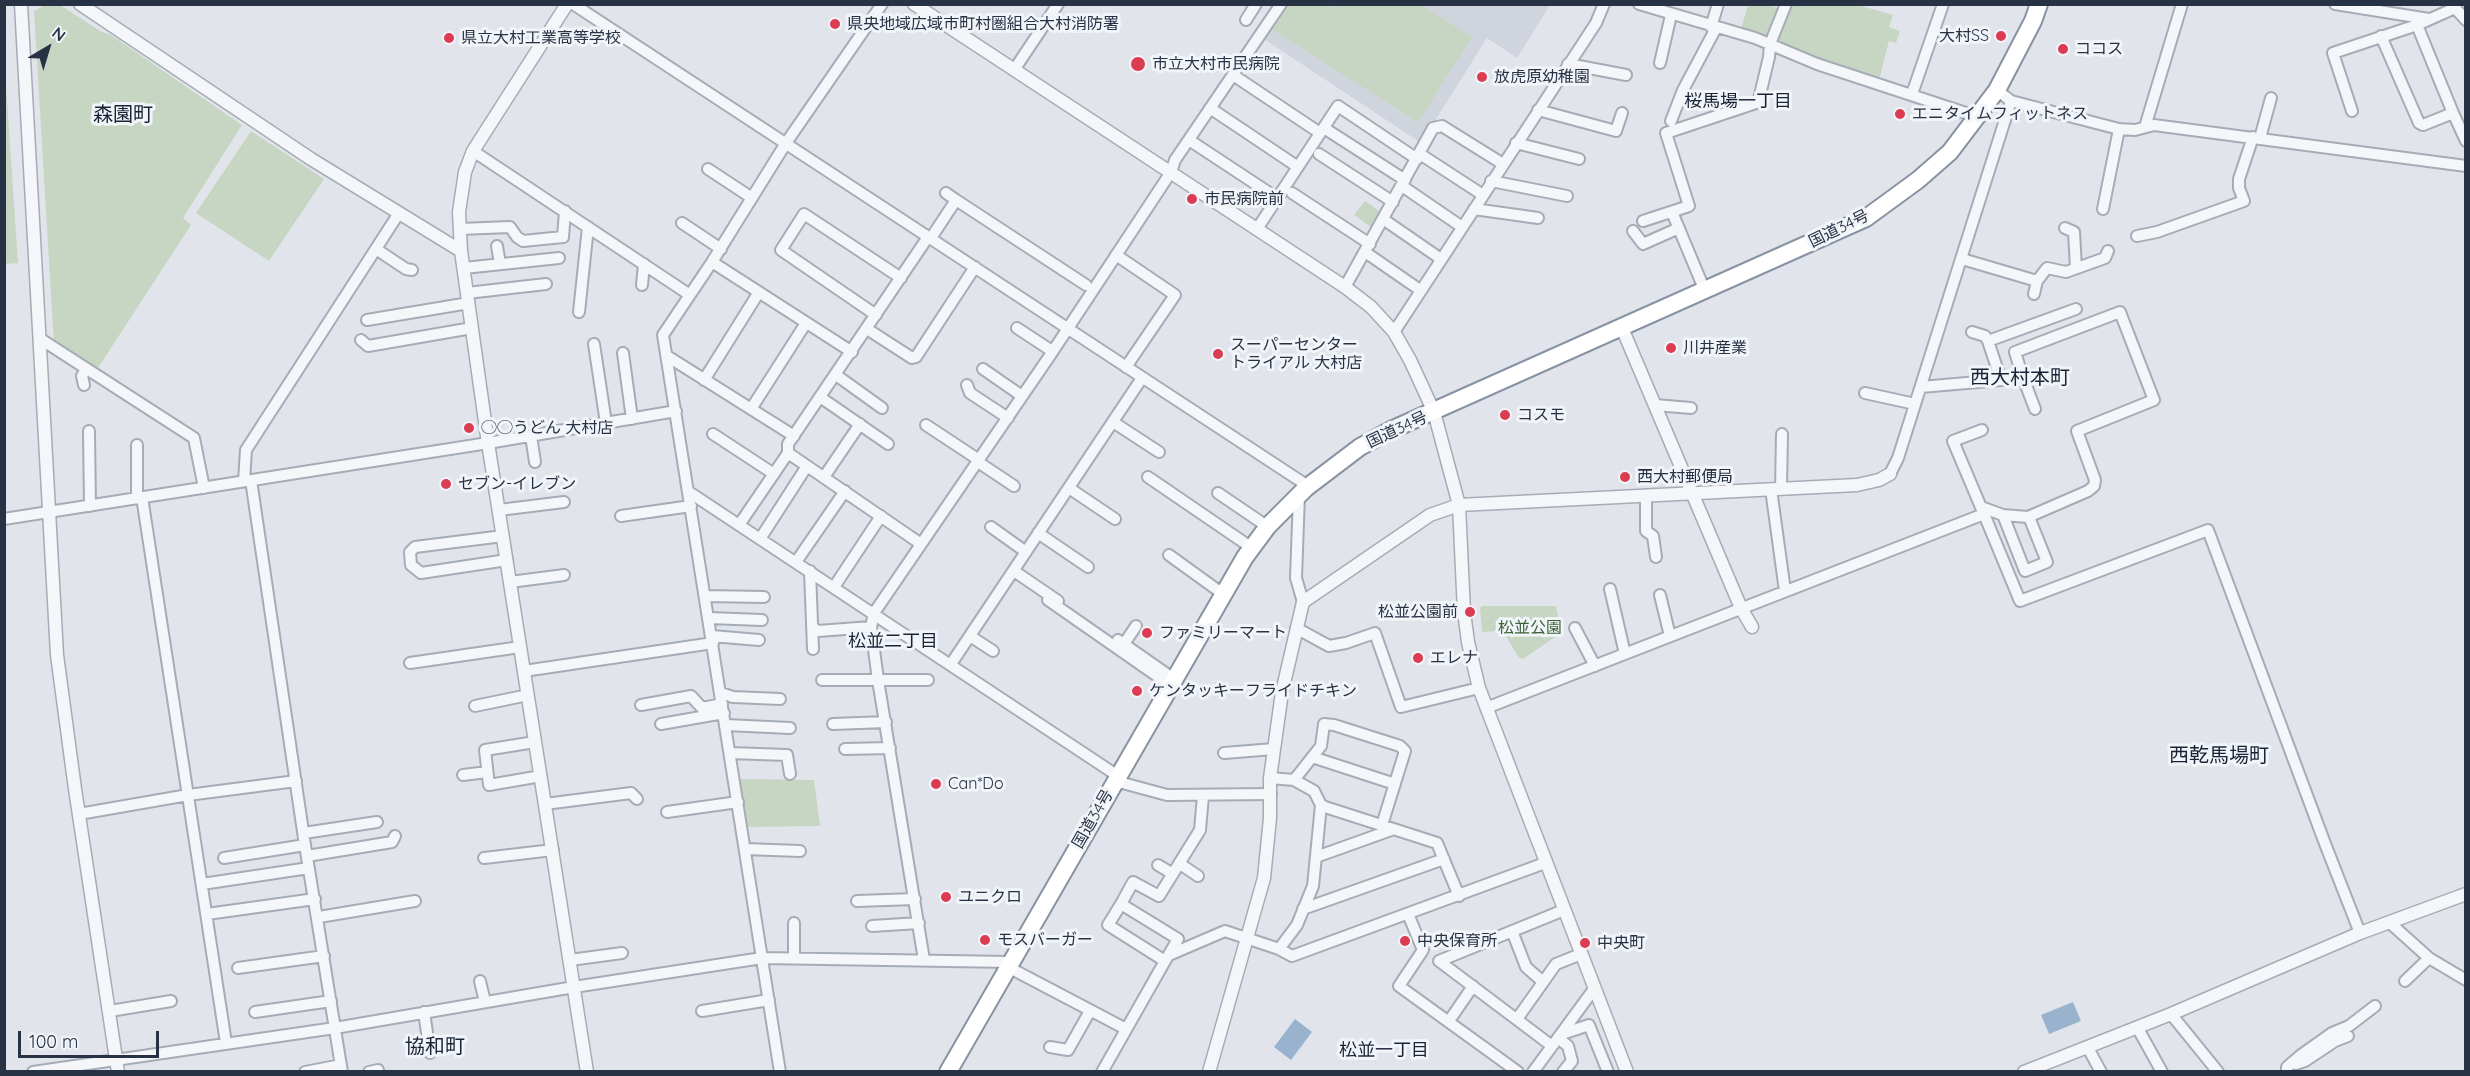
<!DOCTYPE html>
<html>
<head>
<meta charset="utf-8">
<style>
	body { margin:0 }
	#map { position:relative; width:2470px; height:1076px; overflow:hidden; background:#e1e5eb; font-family:Quicksand,sans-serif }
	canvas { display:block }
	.frame { position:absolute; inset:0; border:6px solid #283245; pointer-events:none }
	.north { position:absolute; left:18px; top:18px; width:60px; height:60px; -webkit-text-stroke:4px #f1f4f8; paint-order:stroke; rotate:38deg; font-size:16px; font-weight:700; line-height:24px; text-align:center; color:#283245 }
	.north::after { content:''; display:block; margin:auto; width:21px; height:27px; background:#283245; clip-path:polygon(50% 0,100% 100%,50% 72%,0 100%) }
	.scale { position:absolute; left:18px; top:1031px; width:141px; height:27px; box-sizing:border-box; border:3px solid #283245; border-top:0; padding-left:8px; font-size:18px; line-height:21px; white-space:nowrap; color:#283245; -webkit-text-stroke:4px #f1f4f8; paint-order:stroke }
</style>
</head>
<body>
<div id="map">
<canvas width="2470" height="1076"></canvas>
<div class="frame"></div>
<div class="north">N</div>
<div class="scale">100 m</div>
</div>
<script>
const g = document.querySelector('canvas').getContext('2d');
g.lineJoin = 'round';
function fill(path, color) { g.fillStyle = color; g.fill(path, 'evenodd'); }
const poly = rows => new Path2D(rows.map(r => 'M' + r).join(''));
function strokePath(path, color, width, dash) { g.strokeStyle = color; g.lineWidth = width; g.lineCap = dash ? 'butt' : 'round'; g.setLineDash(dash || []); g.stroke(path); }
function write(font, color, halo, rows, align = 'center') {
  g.font = font + ' Quicksand,"Noto Sans JP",sans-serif'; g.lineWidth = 6; g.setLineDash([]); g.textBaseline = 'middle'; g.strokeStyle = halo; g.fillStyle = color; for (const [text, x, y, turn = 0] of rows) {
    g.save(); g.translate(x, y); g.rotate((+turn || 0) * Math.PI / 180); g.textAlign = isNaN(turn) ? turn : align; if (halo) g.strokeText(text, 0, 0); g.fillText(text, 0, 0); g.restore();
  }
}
fill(poly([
	[1287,5,1550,5,1517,58,1487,38,1421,143,1264,39]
]), '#cfd4dd');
fill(poly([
	[45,5,60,5,102,32,111,35,242,125,183,218,191,225,96,371,54,345,34,11],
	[1332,5,1421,5,1472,37,1418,122,1273,30,1290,5,1325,5,1330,8],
	[1748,5,1766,5,1781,9,1771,38,1741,29],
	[1789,5,1858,5,1893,15,1889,27,1900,31,1896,43,1889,41,1879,80,1781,45,1773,39],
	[4,55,18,263,5,264,4,264],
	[251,131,324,179,269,261,196,213],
	[1365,201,1382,213,1371,227,1354,215],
	[1482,606,1556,606,1561,633,1523,659,1519,658,1504,633,1498,631,1482,632,1480,608],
	[738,779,814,780,820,826,746,827]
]), '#c7d6c2');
fill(poly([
	[2073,1002,2081,1021,2049,1034,2041,1015],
	[1295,1019,1312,1032,1291,1060,1274,1047]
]), '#99b3ce');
const minor = poly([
	[573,4,1308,486],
	[1639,4,1755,38,1817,64,1978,117],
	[2335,4,2429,19],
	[2456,4,2455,8,2466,20],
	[1246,20,1256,4],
	[1711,27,1718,4],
	[2381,36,2419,123,2423,125,2453,113,2417,25],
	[1660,63,1671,15],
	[1568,64,1626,75],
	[1014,70,1058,4],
	[1233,75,1320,133],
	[1997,90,2011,101,2119,129,2135,130,2154,125,2466,166],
	[1912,94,1943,4],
	[1210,108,1298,167],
	[1538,110,1616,131,1622,113],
	[2352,111,2333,53,2417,25,2455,8],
	[2453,113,2466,141],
	[1671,121,1683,90,1716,28],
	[2145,127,2182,4],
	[1324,128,1405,180],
	[2260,138,2271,98],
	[1189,140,1277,198],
	[1516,143,1579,159],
	[473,151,690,295],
	[1319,154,1393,202],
	[1420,154,1483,195],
	[708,169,752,198],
	[1491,181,1567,196],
	[1402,186,1462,227],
	[946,193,956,200],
	[1292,193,1370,244],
	[1474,209,1538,218],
	[2103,209,2119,129],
	[1672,212,1705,291],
	[1383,219,1441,259],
	[1643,221,1689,206,1666,133,1756,103,1759,99,1769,57,1770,44,1786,4],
	[682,223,721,249],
	[2065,228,2074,232,2076,268],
	[460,229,510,227,517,237,523,241,563,237,565,211],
	[1257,229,1338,106,1417,159],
	[1633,231,1643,244,1679,228],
	[2137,236,2157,232,2244,201,2239,188,2239,179,2253,137],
	[931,238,956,200,1086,285],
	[497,246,500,264],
	[376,249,406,269,412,270],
	[1365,252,1420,290],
	[1116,255,1175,295,1126,367],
	[1962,259,2037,281,2034,294],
	[712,262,852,352],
	[464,268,559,258],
	[2037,281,2047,268,2066,272,2105,258,2108,251],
	[642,285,644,264],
	[1345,287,1433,128,1442,126,1503,164],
	[467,293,546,284],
	[579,312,588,227],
	[876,315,781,250,804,214,901,278],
	[367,320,469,303],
	[1017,328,1052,351],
	[867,329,912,358,916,357,975,267],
	[1394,332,1596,23,1604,4],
	[1972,332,1985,336,1988,341],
	[39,338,194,438,204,488],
	[361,340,368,346,472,328],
	[594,344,606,423],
	[623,353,632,419],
	[667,356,794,436],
	[983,369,1022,396],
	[836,375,882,408],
	[704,380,759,292],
	[2001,380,2008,380,2022,375,2035,409],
	[84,385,82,376,86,369],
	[967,385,970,393,1008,418],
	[1921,387,2001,380,1988,341,2076,309],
	[1865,393,1915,404],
	[820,397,888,444],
	[1655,405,1691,408],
	[751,409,806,323],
	[1113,422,1159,452],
	[926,425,979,460],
	[1982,430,1953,441,1983,512],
	[89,431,90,506],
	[713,434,774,474],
	[531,436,535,462],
	[137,445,137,498],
	[978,462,1014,486],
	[1890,474,1898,458,2011,101],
	[824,477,860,424],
	[1148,477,1252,548],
	[251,480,305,845,342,1072],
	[244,481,246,450,399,213],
	[1069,488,1115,519],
	[1771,489,1785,591],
	[1781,489,1782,434],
	[689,492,1118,776],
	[1218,493,1268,527],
	[1299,495,1296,578,1303,602],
	[1646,495,1646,531,1653,536,1656,557],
	[142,497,226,1043],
	[1981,507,2003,515,2028,517,2088,491,2094,486,2095,480,2077,431,2154,400,2120,312,2015,352,2022,375],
	[499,510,564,502],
	[2003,515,2025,571,2047,562,2029,517],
	[621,516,691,506],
	[4,519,488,443,676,411],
	[739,525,788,453],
	[991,527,1026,552],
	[1038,533,1088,567],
	[503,536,415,547,410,552,411,565,421,573,507,560],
	[760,539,807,466],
	[921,544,788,453,788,444,928,237],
	[1169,555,1223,594],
	[796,562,845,491],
	[810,571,813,649],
	[1014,571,1058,601],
	[510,582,564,575],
	[834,587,881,516],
	[1610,589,1625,654],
	[1660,595,1670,636],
	[706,596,764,597],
	[1048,600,1170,685],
	[709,618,762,620],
	[812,627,818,631,871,627],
	[1296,628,1329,646,1346,643,1375,633,1401,707,1479,688],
	[1575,628,1595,666],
	[712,636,759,640],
	[970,636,993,651],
	[1118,640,1174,679],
	[1124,644,1136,626],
	[410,663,520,647],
	[951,664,1142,378],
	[524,671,713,643],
	[822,680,928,680],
	[721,693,733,697,780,699],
	[641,705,691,696,702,708,722,704],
	[475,706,528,695],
	[1486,708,1984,514,2020,601,2208,530,2324,841,2360,933],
	[661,724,724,713],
	[833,724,886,722],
	[726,725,790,728],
	[535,742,485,750,489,785,541,776],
	[845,749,890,748],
	[730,753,787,755,790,774],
	[1224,753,1274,749],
	[1312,757,1395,784],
	[463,775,487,772],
	[1270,778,1294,780,1314,791,1321,805,1325,807,1437,843,1459,896],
	[1294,780,1321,746,1324,724,1334,725,1400,746,1405,751,1382,825],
	[1115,781,1167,795,1271,794],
	[545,804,631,793,637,799],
	[667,812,738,802],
	[79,814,188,795,296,781],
	[304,833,377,822],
	[745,849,800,851],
	[307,856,392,842,395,836],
	[1316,857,1394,829],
	[224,858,305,845],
	[484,858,553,850],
	[1180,864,1198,876],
	[1158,865,1173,874],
	[202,884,309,868],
	[857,901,915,899],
	[1121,904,1178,939,1165,961,1108,925,1121,904,1133,882,1159,896,1200,830,1203,796],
	[1303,909,1444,859],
	[207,914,315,899],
	[1408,914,1423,950,1399,986,1518,1072],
	[319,917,415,901],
	[2389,922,2429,958,2466,980],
	[794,923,794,958],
	[872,926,919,923],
	[1512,931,1526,967,1543,982],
	[1279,949,1297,925,1313,886,1321,805],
	[1169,955,1225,931,1279,949,1292,956,1545,863],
	[570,960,622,953],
	[924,960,878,680,871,627,874,613,1051,354,1171,172,1175,160,1281,4],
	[1008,967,1126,1029],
	[238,968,324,956],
	[480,981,485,1002],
	[2405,981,2429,958],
	[110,1011,171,1001],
	[702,1011,769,1000],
	[255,1012,331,1001],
	[424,1012,430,1053],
	[2171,1014,2218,1072],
	[1517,1019,1556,964,1581,954],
	[1449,1021,1473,986],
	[2137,1027,2162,1072],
	[1562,1034,1589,1025,1608,1072],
	[1558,1038,1568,1046,1572,1061,1563,1072],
	[1552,1046,1439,961,1564,910],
	[1050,1047,1068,1050,1090,1011],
	[2088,1048,2101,1072],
	[2296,1064,2305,1061,2335,1041,2348,1036],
	[33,1072,335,1028,574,987,762,958,1010,962],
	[305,1072,341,1065],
	[369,1072,378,1070],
	[780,1072,663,335,712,262,786,143,882,4],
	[1102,1072,1165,961],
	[1533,1072,1594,989],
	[2287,1072,2287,1067,2301,1055,2332,1033,2349,1026,2375,1006]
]);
const tertiary = poly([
	[21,4,57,655,75,789,118,1072],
	[80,4,311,159,461,251],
	[567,4,473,151,465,172,459,212,461,251,488,443,587,1072],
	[914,4,1345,287,1371,307,1394,332,1410,360,1434,412,1459,505,1464,612,1468,642,1479,688,1627,1072],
	[1622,328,1741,608,1752,627],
	[1209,1072,1264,878,1270,818,1270,778,1282,692,1303,602,1430,515,1459,505,1857,485,1879,480,1890,474],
	[2024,1072,2171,1014,2360,933,2466,894]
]);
const trunk = poly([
	[948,1072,1245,557,1268,526,1306,488,1360,447,1391,430,1866,218,1918,180,1950,152,1997,90,2033,21,2039,4]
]);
strokePath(minor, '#a6acb6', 14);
strokePath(tertiary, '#a6acb6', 15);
strokePath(trunk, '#8792a3', 20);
strokePath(minor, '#f4f6f9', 10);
strokePath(tertiary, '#f4f6f9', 12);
strokePath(trunk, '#fff', 16);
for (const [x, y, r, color] of [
	[835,24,6,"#db3c52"],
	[2001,36,6,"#db3c52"],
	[449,38,6,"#db3c52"],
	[2063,49,6,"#db3c52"],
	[1138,64,8,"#db3c52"],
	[1482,77,6,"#db3c52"],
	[1900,114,6,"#db3c52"],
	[1192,199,6,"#db3c52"],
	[1671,348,6,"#db3c52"],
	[1218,354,6,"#db3c52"],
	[1505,415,6,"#db3c52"],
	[469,428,6,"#db3c52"],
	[1625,477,6,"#db3c52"],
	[446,484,6,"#db3c52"],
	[1470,612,6,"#db3c52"],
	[1147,633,6,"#db3c52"],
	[1418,658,6,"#db3c52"],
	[1137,691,6,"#db3c52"],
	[936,784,6,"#db3c52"],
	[946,897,6,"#db3c52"],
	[985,940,6,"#db3c52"],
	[1405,941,6,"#db3c52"],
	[1585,943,6,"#db3c52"]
]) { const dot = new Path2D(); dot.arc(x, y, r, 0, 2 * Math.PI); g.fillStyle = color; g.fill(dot); strokePath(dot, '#f1f4f8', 2); }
write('16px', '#283245', '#f1f4f8', [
	["県央地域広域市町村圏組合大村消防署",847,24],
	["大村SS",1989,36,"right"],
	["県立大村工業高等学校",461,38],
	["ココス",2075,49],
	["市立大村市民病院",1152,64],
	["放虎原幼稚園",1494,77],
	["エニタイムフィットネス",1912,114],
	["市民病院前",1204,199],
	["スーパーセンター",1230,345],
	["トライアル 大村店",1230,363],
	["川井産業",1683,348],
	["コスモ",1517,415],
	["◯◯うどん 大村店",481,428],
	["西大村郵便局",1637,477],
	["セブン-イレブン",458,484],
	["松並公園前",1458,612,"right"],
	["ファミリーマート",1159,633],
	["エレナ",1430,658],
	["ケンタッキーフライドチキン",1149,691],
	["Can*Do",948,784],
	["ユニクロ",958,897],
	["モスバーガー",997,940],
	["中央保育所",1417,941],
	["中央町",1597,943]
], 'left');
write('16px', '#283245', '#f1f4f8', [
	["国道34号",1839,229,-26],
	["国道34号",1397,430,-25],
	["国道34号",1093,819,-60]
]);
write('16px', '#3c6234', '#f1f4f8', [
	["松並公園",1530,628]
]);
write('18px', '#1a2335', '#f1f4f8', [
	["桜馬場一丁目",1738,102],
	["松並二丁目",893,642],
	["松並一丁目",1384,1051]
]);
write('20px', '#1a2335', '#f1f4f8', [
	["森園町",123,115],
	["西大村本町",2020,378],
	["西乾馬場町",2219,756],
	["協和町",435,1047]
]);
</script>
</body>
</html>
